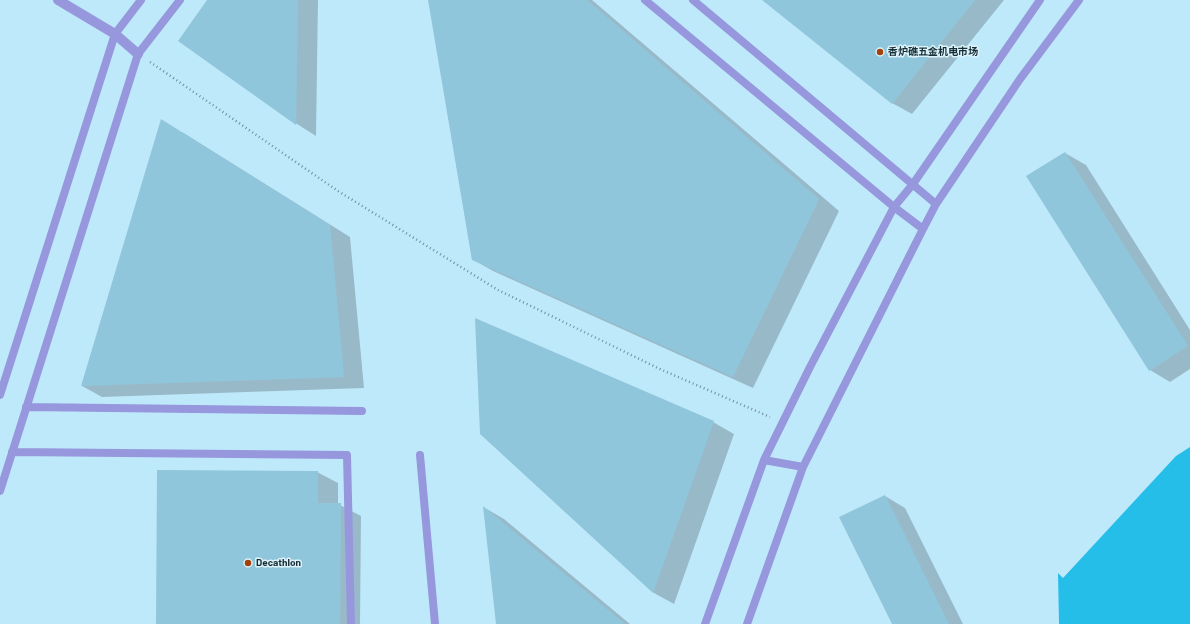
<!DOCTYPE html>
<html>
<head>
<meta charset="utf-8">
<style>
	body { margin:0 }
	canvas { display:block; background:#bee9fa }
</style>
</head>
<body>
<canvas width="1190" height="624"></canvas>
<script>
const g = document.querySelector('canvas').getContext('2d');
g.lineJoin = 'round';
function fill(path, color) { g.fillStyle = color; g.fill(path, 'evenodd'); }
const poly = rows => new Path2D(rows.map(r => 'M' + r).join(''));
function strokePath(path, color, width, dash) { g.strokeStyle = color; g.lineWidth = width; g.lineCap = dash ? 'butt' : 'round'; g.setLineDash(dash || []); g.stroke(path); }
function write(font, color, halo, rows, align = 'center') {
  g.font = font + ' Barlow,"Noto Sans SC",sans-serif'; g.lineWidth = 3; g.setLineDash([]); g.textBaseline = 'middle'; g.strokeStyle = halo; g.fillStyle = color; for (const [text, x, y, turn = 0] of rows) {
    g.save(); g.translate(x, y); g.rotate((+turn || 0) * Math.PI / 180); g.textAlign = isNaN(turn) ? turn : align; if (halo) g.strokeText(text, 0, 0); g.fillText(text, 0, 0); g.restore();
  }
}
fill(poly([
	[1190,447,1190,624,1059,624,1058,573,1063,578,1176,456]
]), '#25bee9');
fill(poly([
	[208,0,318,0,316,136,297,124,179,41],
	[429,0,592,0,839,211,753,388,493,271,472,259],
	[763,0,1004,0,912,114,892,103],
	[182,132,350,237,364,388,102,397,82,386],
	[1065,153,1086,165,1190,330,1190,369,1170,382,1150,370],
	[713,422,734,434,674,604,654,593,481,433],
	[317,472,338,483,338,504,361,516,360,624,157,624],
	[885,496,905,508,963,624,893,624],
	[485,508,504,519,630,624,497,624]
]), '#0003');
fill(poly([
	[207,0,298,0,296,125,178,41],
	[428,0,587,0,819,199,733,377,472,260],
	[762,0,975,0,892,104],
	[161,119,330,225,344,377,81,386],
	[1065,152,1188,346,1149,371,1026,176],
	[475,318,714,421,653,593,480,434],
	[157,470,318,471,318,503,341,503,340,624,156,624],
	[885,495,949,624,892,624,839,517],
	[483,506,625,624,496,624]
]), '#90c6db');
strokePath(poly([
	[150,62,338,191,498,290,662,370,770,417]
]), '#6f909d', 2.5, [1, 3]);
strokePath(poly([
	[645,0,894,207,923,229],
	[693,0,936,204],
	[0,395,115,34,141,0],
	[26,407,362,411],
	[12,452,347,455,351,624],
	[420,455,435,624],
	[764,460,803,467],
	[0,491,138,54,180,0],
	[705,624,764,460,810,367,894,207,913,184,1040,0],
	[747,624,803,467,923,229,936,204,1020,79,1079,0]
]), '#9797dd', 8);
strokePath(poly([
	[58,0,115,34,138,54]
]), '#9797dd', 10);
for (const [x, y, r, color] of [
	[880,52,4,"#a44107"],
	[248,563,4,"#a44107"]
]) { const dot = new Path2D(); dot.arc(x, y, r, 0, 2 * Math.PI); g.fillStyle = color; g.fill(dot); strokePath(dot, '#ddf3fb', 1.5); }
write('bold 10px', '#182e36', '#ddf3fb', [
	["香炉礁五金机电市场",888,52],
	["Decathlon",256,563]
], 'left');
</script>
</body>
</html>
